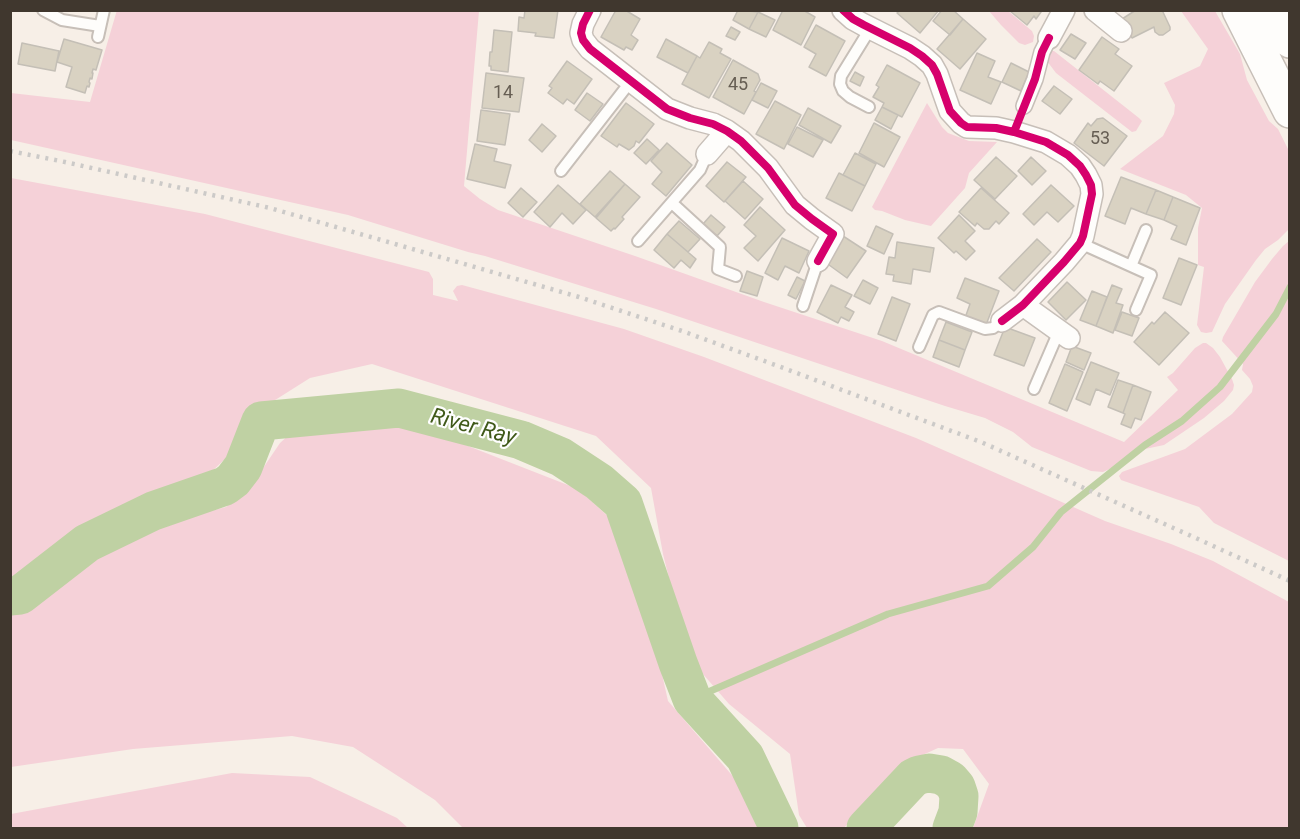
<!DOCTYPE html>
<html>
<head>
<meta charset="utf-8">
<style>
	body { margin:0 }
	#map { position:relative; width:1300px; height:839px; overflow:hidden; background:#f7efe7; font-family:Roboto,sans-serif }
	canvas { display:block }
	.frame { position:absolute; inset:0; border:12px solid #40372e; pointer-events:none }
</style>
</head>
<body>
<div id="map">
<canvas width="1300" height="839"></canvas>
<div class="frame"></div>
</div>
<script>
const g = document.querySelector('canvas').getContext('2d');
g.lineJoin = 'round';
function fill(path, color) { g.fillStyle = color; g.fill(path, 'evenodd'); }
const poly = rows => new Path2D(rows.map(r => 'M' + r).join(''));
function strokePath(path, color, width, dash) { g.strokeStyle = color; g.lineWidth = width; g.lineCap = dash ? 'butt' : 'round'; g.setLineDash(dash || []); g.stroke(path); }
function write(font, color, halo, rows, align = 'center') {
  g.font = font + ' Roboto,sans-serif'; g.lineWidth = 4.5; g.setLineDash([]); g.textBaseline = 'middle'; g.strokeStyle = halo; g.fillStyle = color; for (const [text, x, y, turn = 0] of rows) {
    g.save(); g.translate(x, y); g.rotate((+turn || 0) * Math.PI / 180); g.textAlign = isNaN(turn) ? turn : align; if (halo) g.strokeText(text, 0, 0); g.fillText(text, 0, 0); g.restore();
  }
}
fill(poly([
	[117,10,479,11,464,186,480,199,498,210,635,256,764,302,882,341,1124,442,1178,390,1167,377,1173,373,1195,348,1203,343,1206,343,1213,348,1220,357,1232,379,1234,385,1233,390,1224,401,1204,418,1164,445,1145,449,1127,461,1103,472,1091,471,1032,447,1013,432,985,418,945,406,656,309,485,256,468,252,348,215,11,140,11,93,90,102],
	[989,11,1008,11,1032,31,1034,36,1033,42,1025,45,1019,43,1001,25],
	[1181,11,1215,11,1240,54,1247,80,1269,121,1278,129,1289,151,1289,229,1278,240,1265,249,1256,260,1225,304,1212,332,1206,333,1201,332,1197,325,1204,267,1198,265,1198,228,1202,208,1186,195,1120,169,1163,136,1174,114,1175,105,1164,83,1200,66,1208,49],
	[1050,51,1054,51,1139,118,1142,121,1136,131,1132,132,1056,73,1047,61],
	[927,103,942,127,948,133,969,141,997,142,969,173,965,188,931,226,905,220,882,211,875,210,872,207],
	[11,178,205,214,429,272,433,279,433,295,458,301,453,291,457,286,462,285,624,329,704,357,916,438,1105,521,1171,544,1213,561,1289,602,1289,828,973,828,989,784,963,749,938,748,903,764,844,828,807,828,799,815,790,754,729,704,689,658,663,554,651,488,596,436,372,364,310,378,253,414,226,458,208,475,131,504,19,579,11,580],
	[1289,241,1289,561,1214,523,1199,507,1121,480,1119,476,1122,472,1185,449,1232,414,1252,392,1253,386,1250,379,1242,370,1243,364,1222,341,1223,337,1255,282,1272,259,1283,246],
	[360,421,422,428,578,489,610,518,647,607,668,701,743,788,765,828,463,828,435,800,353,747,292,736,133,749,11,767,11,612,15,612,91,558,175,520,226,507,251,486,280,443,293,431],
	[232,773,310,777,397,818,408,828,11,828,11,814]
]), '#f5d1d8');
strokePath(poly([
	[692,699,888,614,988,586,1033,547,1061,512,1145,445,1182,421,1220,387,1276,314,1290,287]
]), '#bfd1a3', 7);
strokePath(poly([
	[10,596,20,595,87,543,153,511,225,486,233,480,243,467,261,421,399,408,521,440,561,457,599,482,623,503,678,663,692,699,745,757,779,828],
	[866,828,913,778,919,775,929,773,941,775,950,780,956,787,959,796,958,812,952,828]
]), '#bfd1a3', 39);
const building = poly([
	[525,10,558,10,554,38,535,36,536,33,518,31,519,17,524,18,525,10],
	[616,10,625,10,640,19,631,35,638,40,632,50,626,47,624,50,601,37,616,10],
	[738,10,758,12,749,29,733,20,738,10],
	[783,10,803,10,815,17,801,45,773,30,783,10],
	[900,10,939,10,920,33,897,13,900,10],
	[942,10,953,10,963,19,950,35,933,21,942,10],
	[1039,10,1041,12,1036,19,1034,16,1027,25,1010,11,1039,10],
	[1136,10,1162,10,1170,27,1170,30,1163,35,1159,35,1155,32,1154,27,1132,38,1122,19,1136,10],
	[758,12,775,20,766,37,749,29,758,12],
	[963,19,986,39,960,69,937,49,963,19],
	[816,25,845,41,826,76,809,67,816,54,804,47,816,25],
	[731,27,740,32,735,40,726,36,731,27],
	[494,30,512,32,508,72,491,70,491,66,489,66,490,52,492,52,494,30],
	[1071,34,1086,43,1075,59,1060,50,1071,34],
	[1102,37,1119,49,1115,54,1132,66,1114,91,1100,81,1098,84,1079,70,1102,37],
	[64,39,102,50,96,70,93,69,92,73,93,73,92,79,90,78,89,82,90,83,89,87,87,86,85,93,66,87,72,67,57,62,64,39],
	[666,39,697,56,688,73,657,57,666,39],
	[709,42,722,49,720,53,731,59,709,98,682,84,697,56,700,58,709,42],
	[22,43,59,51,55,71,18,64,22,43],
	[977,53,995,61,988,77,1001,82,991,104,960,90,977,53],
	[733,60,758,74,760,80,754,91,756,92,744,114,713,97,733,60],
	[567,61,592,79,574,104,567,99,563,104,548,93,552,88,549,86,567,61],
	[1011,63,1029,72,1021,91,1002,82,1011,63],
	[887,65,920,83,902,117,882,107,884,103,873,97,879,87,876,85,887,65],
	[855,72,864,77,860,86,850,81,855,72],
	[486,73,524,78,519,112,482,108,486,73],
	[761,83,777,91,768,108,752,100,761,83],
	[1054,86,1072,99,1060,114,1042,101,1054,86],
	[587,93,603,104,590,121,575,110,587,93],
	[775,101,801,115,784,149,756,134,775,101],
	[626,103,654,124,639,143,636,141,634,146,629,150,619,144,617,147,601,136,626,103],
	[882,107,898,115,891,129,875,120,882,107],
	[808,108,841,126,831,143,799,125,808,108],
	[481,110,510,114,505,145,477,141,481,110],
	[1103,118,1127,136,1104,166,1074,143,1088,123,1091,126,1097,119,1103,118],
	[874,123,900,137,884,167,859,153,874,123],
	[542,124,556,136,542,152,529,140,542,124],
	[797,127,823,140,813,157,788,144,797,127],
	[647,139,659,150,646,164,634,153,647,139],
	[667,143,692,165,666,196,652,184,662,172,651,161,667,143],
	[475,144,497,149,494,161,511,165,505,188,467,179,475,144],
	[855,153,876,164,865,186,843,175,855,153],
	[996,157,1017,176,995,199,974,180,996,157],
	[1031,157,1046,171,1032,185,1018,171,1031,157],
	[727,162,746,177,724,202,706,186,727,162],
	[610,171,625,184,595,217,580,204,610,171],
	[839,173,865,186,852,211,826,198,839,173],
	[1121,177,1156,190,1146,214,1131,208,1125,224,1105,216,1121,177],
	[743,181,763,199,745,219,725,201,743,181],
	[625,184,640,197,622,217,624,219,615,229,614,228,611,231,596,218,625,184],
	[558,185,586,210,573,224,562,213,550,227,534,212,558,185],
	[1051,185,1074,206,1058,222,1047,212,1034,225,1023,214,1051,185],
	[521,188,537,202,523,217,508,203,521,188],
	[981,188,1009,213,999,224,996,221,989,229,984,229,977,223,975,226,959,212,981,188],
	[1156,190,1173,197,1164,220,1146,214,1156,190],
	[1173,197,1200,208,1186,245,1171,239,1177,226,1164,220,1173,197],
	[760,207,785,230,758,261,744,248,756,236,744,225,760,207],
	[711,215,725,227,717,236,703,224,711,215],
	[959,215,975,231,965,241,975,251,966,260,956,251,954,253,938,238,959,215],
	[679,221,700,239,688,252,667,234,679,221],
	[876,226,893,234,884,254,867,246,876,226],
	[667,234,696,259,690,268,681,260,674,268,654,250,667,234],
	[843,236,866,251,847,278,825,262,843,236],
	[782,238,809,251,799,273,785,266,778,280,765,273,782,238],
	[1037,239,1051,252,1014,291,999,278,1037,239],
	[897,242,934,248,930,272,913,269,911,284,893,281,894,275,886,274,889,257,895,258,897,242],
	[1179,258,1197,265,1181,305,1163,298,1179,258],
	[747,271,763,277,757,296,740,291,747,271],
	[797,277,805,281,796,299,788,295,797,277],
	[965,278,999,291,986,325,965,318,970,304,957,298,965,278],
	[863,280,878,288,870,304,854,296,863,280],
	[1067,282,1086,300,1066,320,1048,302,1067,282],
	[831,285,852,295,845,307,854,312,849,321,841,317,838,323,817,312,831,285],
	[1112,285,1122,289,1116,303,1123,305,1113,333,1096,326,1112,285],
	[1092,291,1107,297,1096,326,1080,320,1092,291],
	[892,297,910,304,896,341,878,334,892,297],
	[1122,312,1139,318,1132,336,1115,330,1122,312],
	[1165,312,1189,333,1159,365,1134,342,1152,322,1154,324,1165,312],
	[946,322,972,332,965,350,939,340,946,322],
	[1005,327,1035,338,1024,366,994,355,1005,327],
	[939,340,965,350,959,367,933,357,939,340],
	[1072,346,1091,353,1084,370,1066,362,1072,346],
	[1091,362,1119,373,1110,395,1096,389,1090,405,1076,399,1091,362],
	[1065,364,1083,372,1067,411,1049,403,1065,364],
	[1118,380,1133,385,1123,413,1108,407,1118,380],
	[1133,385,1151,392,1141,420,1135,418,1131,428,1121,424,1125,414,1123,413,1133,385]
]);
fill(building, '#d9d2c2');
strokePath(building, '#c4bfb6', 1.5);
const service = poly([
	[43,10,62,20,100,26],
	[98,37,104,10],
	[869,107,850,97,843,91,840,84,841,76,870,29],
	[561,171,631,81],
	[672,203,720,247,718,269,736,276],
	[638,241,700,170,707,154],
	[1080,243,1151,275,1136,310],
	[1131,266,1146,230],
	[803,306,818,261],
	[919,347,933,315,939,312,985,329,993,328,1002,321],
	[1034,389,1059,331]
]);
const pedestrian = poly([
	[1024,106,1035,79,1042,52,1049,38]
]);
const minor = poly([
	[590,10,583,24,581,33,583,40,590,49,667,109,690,118,713,124,727,131,741,141,768,168,795,205,812,219,833,234,818,261],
	[843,10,853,19,864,25,910,48,922,56,932,65,937,74,950,111,961,123,967,127,996,128,1014,132,1046,142,1068,155,1080,166,1086,175,1091,185,1092,194,1083,236,1080,243,1064,262,1023,305,1002,321],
	[1095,10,1121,31],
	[1049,38,1064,10],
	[707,154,727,131],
	[1023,305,1069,338]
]);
const primary = poly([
	[1239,10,1290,111],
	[1274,10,1290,41]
]);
strokePath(service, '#c7bfb8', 14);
strokePath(pedestrian, '#c7bfb8', 18);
strokePath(minor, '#c7bfb8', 24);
strokePath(primary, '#c7bfb8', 36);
strokePath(service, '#fefdfb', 10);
strokePath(pedestrian, '#fefdfb', 15);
strokePath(minor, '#fefdfb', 21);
strokePath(primary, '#fefdfb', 33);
strokePath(poly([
	[10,151,65,162,270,208,579,297,682,331,778,366,981,442,1198,539,1290,581]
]), '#cccac8', 4.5, [3, 6]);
strokePath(poly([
	[590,10,583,24,581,33,583,40,590,49,667,109,690,118,713,124,727,131,741,141,768,168,795,205,812,219,833,234,818,261],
	[843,10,853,19,864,25,910,48,922,56,932,65,937,74,950,111,961,123,967,127,996,128,1014,132,1046,142,1068,155,1080,166,1086,175,1091,185,1092,194,1083,236,1080,243,1064,262,1023,305,1002,321],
	[1014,132,1035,79,1042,52,1049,38]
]), '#d6006c', 8);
write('18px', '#665e53', null, [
	["45",738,85],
	["14",503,93],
	["53",1100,139]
]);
write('italic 22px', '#3f5919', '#fefefe', [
	["River Ray",473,428,15]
]);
</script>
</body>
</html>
